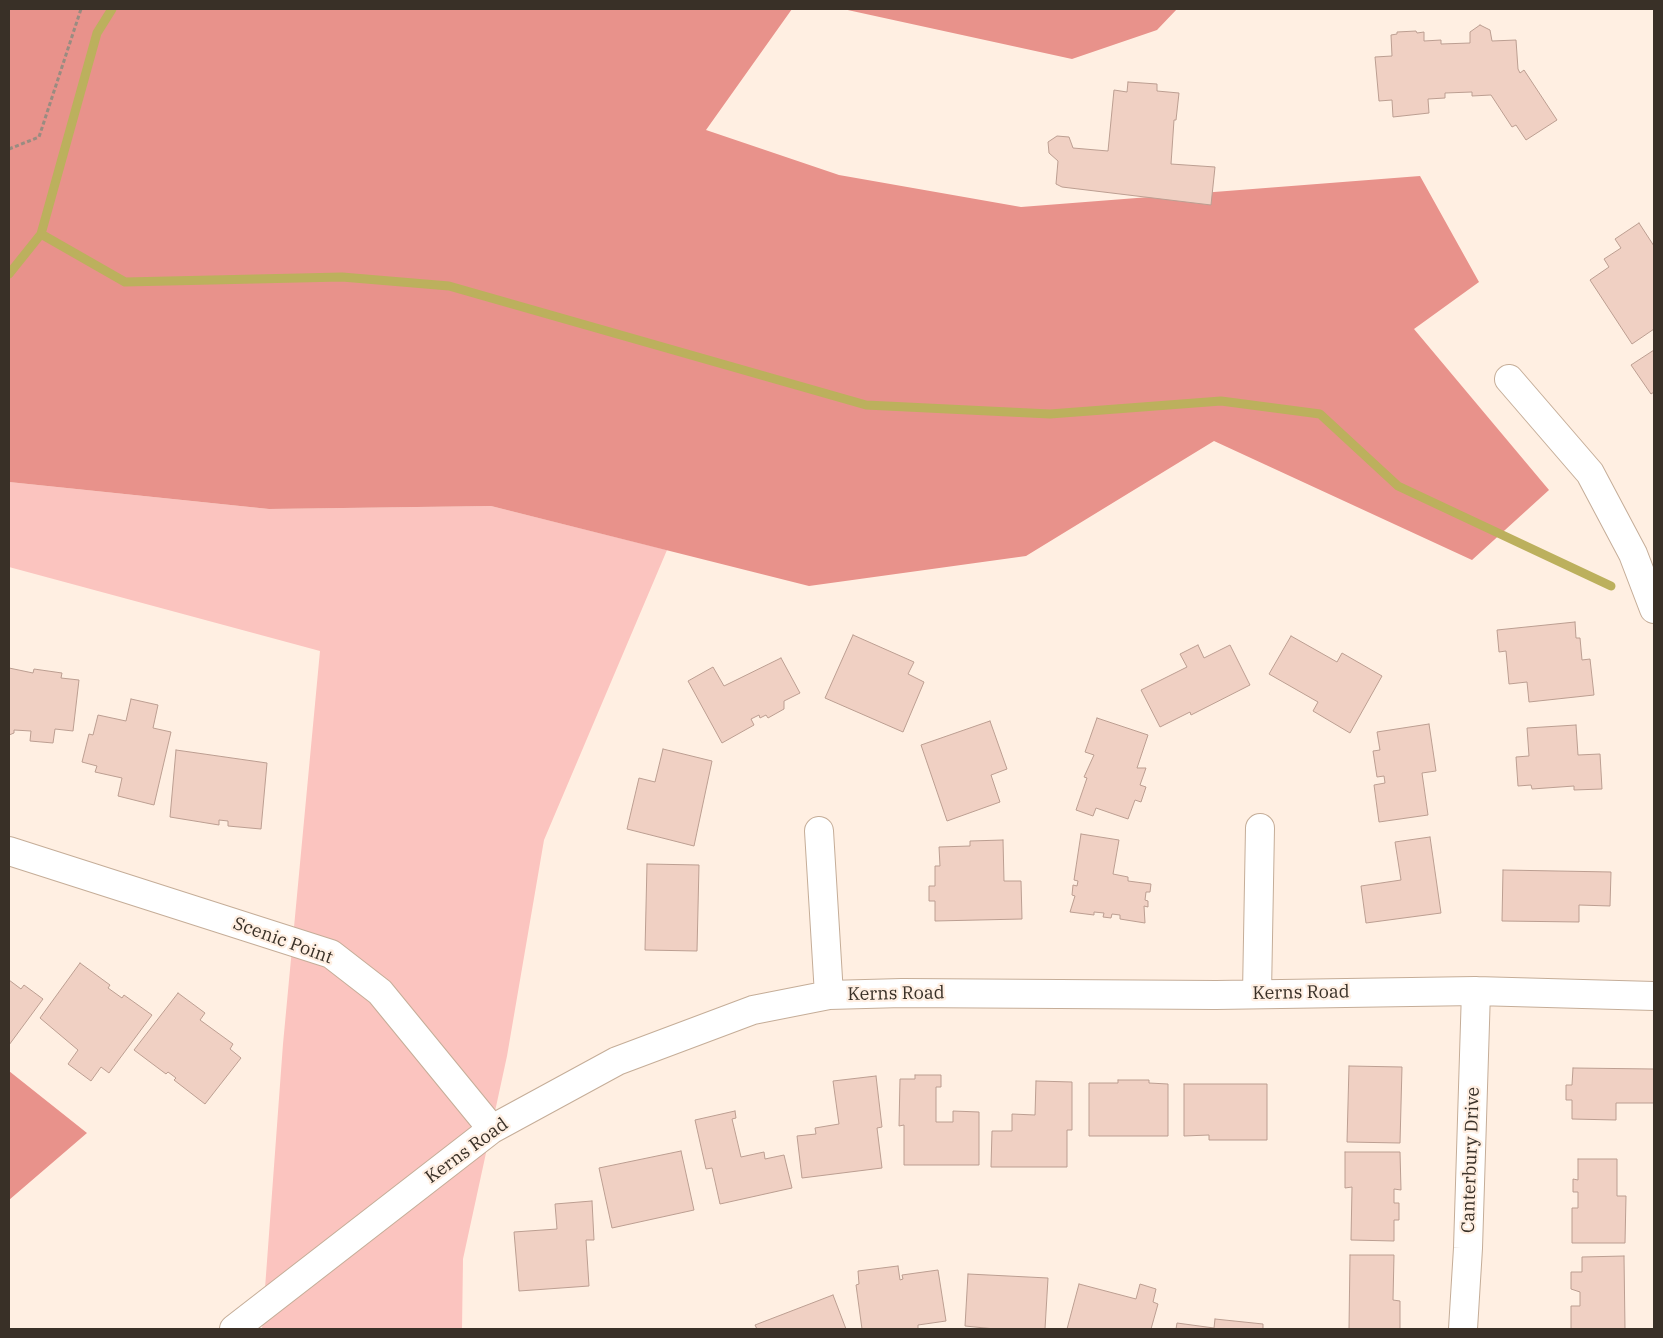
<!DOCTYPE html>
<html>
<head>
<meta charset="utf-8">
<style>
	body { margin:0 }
	#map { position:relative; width:1663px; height:1338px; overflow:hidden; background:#ffefe2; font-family:"IBM Plex Serif",serif }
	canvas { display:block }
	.frame { position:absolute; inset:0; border:10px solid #393027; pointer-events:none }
</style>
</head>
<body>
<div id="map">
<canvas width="1663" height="1338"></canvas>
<div class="frame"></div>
</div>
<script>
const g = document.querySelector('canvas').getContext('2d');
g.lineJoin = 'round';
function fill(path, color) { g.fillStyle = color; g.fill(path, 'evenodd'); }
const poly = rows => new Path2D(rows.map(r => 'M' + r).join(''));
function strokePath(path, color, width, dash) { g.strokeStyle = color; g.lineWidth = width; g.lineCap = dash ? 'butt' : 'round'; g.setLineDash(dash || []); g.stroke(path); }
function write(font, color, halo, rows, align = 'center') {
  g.font = font + ' "IBM Plex Serif",serif'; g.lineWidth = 4.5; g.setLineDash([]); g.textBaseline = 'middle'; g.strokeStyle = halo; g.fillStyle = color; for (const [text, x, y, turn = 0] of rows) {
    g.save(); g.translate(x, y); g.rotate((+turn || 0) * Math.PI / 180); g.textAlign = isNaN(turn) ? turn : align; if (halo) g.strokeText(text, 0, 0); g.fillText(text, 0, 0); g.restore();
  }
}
fill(poly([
	[9,482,269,509,491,506,667,550,544,840,507,1056,463,1259,462,1329,262,1329,283,1044,320,651,9,567]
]), '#fbc4bf');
fill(poly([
	[9,9,792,9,706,130,839,175,1021,207,1420,176,1479,282,1414,329,1549,490,1472,560,1214,441,1026,556,809,586,491,506,269,509,9,482],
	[843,9,1177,9,1157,30,1072,59],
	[9,1071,87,1133,9,1200]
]), '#e8928b');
strokePath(poly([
	[41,234,125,282,342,277,449,286,866,405,1050,414,1221,401,1320,414,1398,486,1611,586],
	[9,274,41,234,97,33,112,9]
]), '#bcb05d', 9);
const building = poly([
	[1480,25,1490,30,1492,41,1516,40,1518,69,1520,73,1524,70,1557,120,1526,140,1516,125,1512,127,1491,95,1472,96,1472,92,1445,93,1445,98,1428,99,1429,113,1393,117,1392,100,1379,101,1375,57,1392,56,1391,35,1397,34,1397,32,1416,31,1417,33,1424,32,1424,41,1441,40,1441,44,1470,43,1470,32,1480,25],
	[1128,82,1157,84,1157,91,1179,93,1176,120,1174,120,1171,164,1215,167,1211,205,1062,187,1056,184,1058,161,1049,153,1048,142,1057,136,1069,137,1073,148,1108,151,1114,90,1127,92,1128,82],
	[1639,223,1654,246,1654,329,1632,344,1590,280,1609,267,1604,259,1621,248,1615,239,1639,223],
	[1654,350,1654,392,1651,394,1631,365,1654,350],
	[1575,622,1576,638,1580,638,1582,660,1590,659,1594,695,1529,702,1527,682,1509,684,1506,651,1499,652,1497,630,1575,622],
	[853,635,914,662,908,674,924,682,903,732,825,698,853,635],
	[1291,636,1337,662,1342,653,1382,676,1350,733,1313,711,1318,702,1269,674,1291,636],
	[1198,645,1204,658,1230,645,1250,685,1191,715,1190,712,1160,727,1141,690,1187,667,1180,654,1198,645],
	[781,658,800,693,784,701,784,709,768,718,766,715,760,718,759,715,751,719,754,725,722,743,688,681,713,667,724,686,781,658],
	[9,668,33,673,34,669,62,673,61,678,79,680,73,731,55,729,53,743,30,741,31,731,14,730,14,733,9,735,9,668],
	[131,699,158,705,153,728,171,732,154,805,118,796,122,778,95,772,97,766,82,762,89,734,93,735,98,715,126,721,131,699],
	[1097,718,1148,735,1137,768,1146,768,1140,785,1146,787,1141,802,1135,800,1128,819,1096,808,1093,816,1076,810,1087,778,1084,777,1094,755,1085,752,1097,718],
	[990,721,1007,769,991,775,1000,802,947,821,921,745,990,721],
	[1429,724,1436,771,1422,773,1428,815,1379,822,1374,785,1385,783,1384,776,1377,777,1373,751,1380,750,1377,732,1429,724],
	[1576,725,1578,755,1600,754,1602,789,1574,790,1574,786,1532,789,1531,785,1518,786,1516,757,1529,756,1527,728,1576,725],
	[663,749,712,761,694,846,627,829,639,778,655,782,663,749],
	[176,750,267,763,261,829,228,826,228,821,219,820,219,825,170,817,176,750],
	[1081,834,1119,840,1113,874,1128,877,1128,881,1151,884,1150,892,1146,892,1145,900,1148,901,1148,907,1144,906,1145,923,1120,919,1120,915,1112,914,1111,918,1103,917,1104,913,1094,912,1094,915,1070,912,1075,896,1072,895,1073,885,1077,886,1078,881,1074,880,1081,834],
	[1430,837,1441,913,1366,923,1361,886,1401,880,1395,842,1430,837],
	[1003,840,1004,881,1021,881,1022,919,935,921,935,901,929,901,929,886,935,886,935,866,940,866,939,847,970,846,970,841,1003,840],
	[647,864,699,865,697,951,645,950,647,864],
	[1503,870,1611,872,1610,906,1579,905,1579,922,1502,921,1503,870],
	[80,963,110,985,108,988,122,998,124,995,152,1015,109,1073,101,1067,91,1081,68,1064,78,1050,40,1018,80,963],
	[9,980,21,989,24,985,43,999,9,1045,9,980],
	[178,993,205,1013,200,1020,233,1044,230,1049,241,1058,205,1104,174,1080,176,1078,168,1072,166,1074,134,1050,178,993],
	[1349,1066,1402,1067,1400,1143,1347,1142,1349,1066],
	[1573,1068,1654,1069,1654,1103,1616,1103,1616,1120,1572,1119,1572,1100,1566,1100,1566,1085,1572,1085,1573,1068],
	[915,1075,941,1075,941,1087,936,1087,936,1122,953,1122,953,1111,979,1112,979,1165,904,1165,904,1125,899,1126,900,1079,915,1079,915,1075],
	[876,1076,882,1127,877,1128,882,1168,802,1178,797,1136,816,1134,815,1128,839,1124,833,1081,876,1076],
	[1118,1080,1149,1080,1149,1083,1168,1084,1168,1136,1089,1136,1089,1083,1118,1083,1118,1080],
	[1036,1081,1072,1082,1072,1130,1067,1130,1067,1167,991,1167,992,1131,1012,1131,1012,1114,1035,1115,1036,1081],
	[1184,1084,1267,1084,1267,1140,1209,1140,1209,1135,1184,1136,1184,1084],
	[735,1111,736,1118,732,1119,741,1157,764,1152,765,1159,784,1155,792,1188,720,1204,712,1168,706,1169,695,1120,735,1111],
	[681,1151,694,1210,612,1228,599,1168,681,1151],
	[1345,1152,1400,1152,1401,1190,1394,1189,1394,1203,1399,1203,1399,1220,1394,1220,1394,1241,1351,1240,1352,1187,1345,1188,1345,1152],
	[1578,1159,1617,1159,1617,1196,1626,1196,1625,1243,1572,1243,1572,1208,1578,1208,1578,1192,1573,1192,1573,1179,1578,1180,1578,1159],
	[592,1201,594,1240,586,1240,589,1286,519,1291,514,1232,557,1229,555,1204,592,1201],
	[1350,1255,1394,1255,1393,1300,1400,1301,1400,1329,1349,1329,1350,1255],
	[1624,1256,1625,1329,1571,1329,1571,1306,1580,1306,1580,1292,1571,1289,1571,1272,1582,1272,1582,1257,1624,1256],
	[898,1266,900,1280,903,1279,902,1275,938,1270,946,1321,918,1325,918,1329,862,1329,856,1285,859,1284,858,1271,898,1266],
	[968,1274,1048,1278,1045,1329,995,1329,965,1326,968,1274],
	[1079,1284,1136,1299,1140,1284,1156,1289,1153,1302,1158,1304,1151,1329,1067,1329,1079,1284],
	[833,1295,846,1329,757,1329,755,1325,833,1295],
	[1215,1319,1263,1324,1263,1329,1176,1329,1177,1323,1214,1328,1215,1319]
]);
fill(building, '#f0d0c3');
strokePath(building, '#bc9e91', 1);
const minor = poly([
	[1509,379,1590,473,1633,554,1654,609],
	[819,831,829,995],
	[9,851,331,954,380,992,492,1129],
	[1257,993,1260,828],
	[234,1329,492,1129,617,1061,753,1010,829,995,902,993,1216,995,1476,991,1654,996],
	[1463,1329,1468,1248,1476,991]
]);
strokePath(minor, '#c5ad98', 30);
strokePath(poly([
	[9,149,39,137,81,9]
]), '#998c81', 3, [4, 2.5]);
strokePath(minor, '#fff', 28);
write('18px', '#393027', '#ffefe2', [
	["Scenic Point",283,941,20],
	["Kerns Road",1301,993,-1],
	["Kerns Road",896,994,-1],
	["Kerns Road",467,1151,-36],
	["Canterbury Drive",1471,1160,-88]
]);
</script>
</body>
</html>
